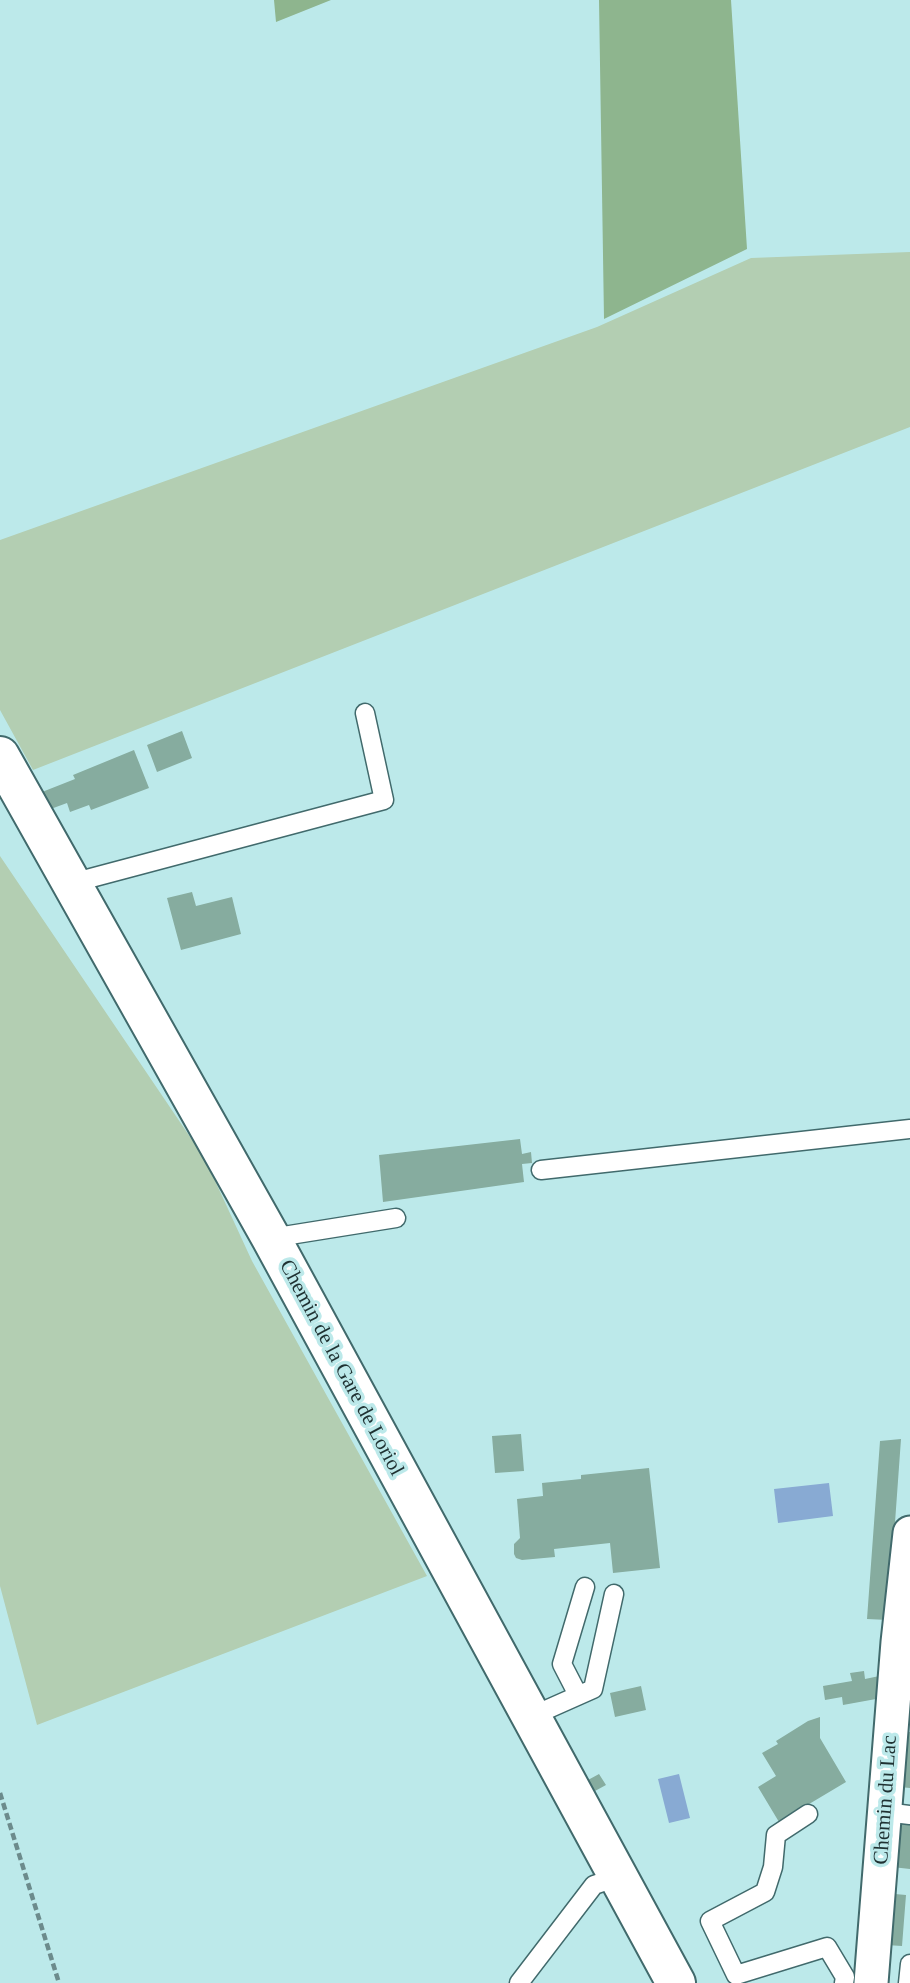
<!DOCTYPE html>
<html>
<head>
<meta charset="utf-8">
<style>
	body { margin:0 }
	canvas { display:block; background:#bce9ea }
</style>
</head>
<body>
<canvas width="910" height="1983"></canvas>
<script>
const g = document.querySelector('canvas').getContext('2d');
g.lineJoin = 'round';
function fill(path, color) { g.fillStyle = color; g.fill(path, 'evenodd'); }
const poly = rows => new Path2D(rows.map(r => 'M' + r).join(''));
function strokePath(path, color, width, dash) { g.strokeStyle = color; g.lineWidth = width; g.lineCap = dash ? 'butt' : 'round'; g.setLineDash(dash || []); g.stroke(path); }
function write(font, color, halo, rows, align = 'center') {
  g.font = font + ' Georgia,serif'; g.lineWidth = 7; g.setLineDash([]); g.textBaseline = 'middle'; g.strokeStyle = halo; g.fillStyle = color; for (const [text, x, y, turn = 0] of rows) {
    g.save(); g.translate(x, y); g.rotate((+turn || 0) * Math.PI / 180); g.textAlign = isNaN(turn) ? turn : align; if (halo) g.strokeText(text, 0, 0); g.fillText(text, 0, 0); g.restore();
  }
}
fill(poly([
	[910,252,910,427,33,770,0,710,0,540,597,327,751,258],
	[0,856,205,1159,252,1261,427,1576,37,1725,0,1586]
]), '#b3ceb2');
fill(poly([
	[274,0,331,0,276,22],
	[599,0,731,0,747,249,604,319]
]), '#8eb58e');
fill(poly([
	[829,1483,833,1516,778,1523,774,1489],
	[679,1774,690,1818,669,1823,658,1779]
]), '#88aad3');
fill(poly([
	[182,731,192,758,157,772,147,745],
	[134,750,149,788,91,810,89,805,70,812,67,803,48,810,37,794,75,779,73,775],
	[192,892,196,906,232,897,241,934,181,950,167,898],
	[520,1139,522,1154,531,1152,532,1163,522,1164,524,1182,383,1202,379,1155],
	[521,1434,524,1471,495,1473,492,1436],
	[901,1439,888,1620,867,1619,880,1441],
	[649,1468,660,1568,613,1573,610,1543,554,1549,555,1557,522,1560,516,1558,514,1554,514,1544,520,1538,517,1499,543,1496,542,1483,581,1479,581,1475],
	[864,1671,865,1679,889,1674,887,1697,843,1705,842,1697,825,1700,823,1686,852,1681,850,1673],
	[641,1686,646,1710,615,1717,610,1693],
	[820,1717,820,1738,846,1782,779,1822,758,1787,776,1776,762,1753,778,1744,776,1741,808,1721],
	[904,1732,910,1732,910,1788,899,1787],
	[599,1774,606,1785,595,1791,588,1780],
	[895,1823,910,1823,910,1869,892,1867],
	[895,1894,906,1895,902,1946,886,1945]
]), '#86ac9f');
const service = poly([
	[72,883,384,800,365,713],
	[541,1170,910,1129],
	[271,1238,396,1218],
	[578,1695,562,1664,585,1587],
	[530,1717,593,1689,614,1594],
	[885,1812,910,1815],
	[808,1814,776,1835,773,1867,765,1892,710,1921,736,1975,827,1947,845,1977,844,1983],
	[519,1983,594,1885,618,1877],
	[908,1983,910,1964]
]);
const minor = poly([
	[871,1983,898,1642,910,1533]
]);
const tertiary = poly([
	[0,756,271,1238,676,1983]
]);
strokePath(service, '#416a6c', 21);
strokePath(minor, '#416a6c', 37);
strokePath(tertiary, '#416a6c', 42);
strokePath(poly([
	[0,1793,59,1983]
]), '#6c8b8c', 4.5, [7, 3.5]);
strokePath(service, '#fff', 18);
strokePath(minor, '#fff', 33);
strokePath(tertiary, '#fff', 38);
write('21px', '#1f3132', '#bce9ea', [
	["Chemin de la Gare de Loriol",341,1368,62],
	["Chemin du Lac",886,1800,-86]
]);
</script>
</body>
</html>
